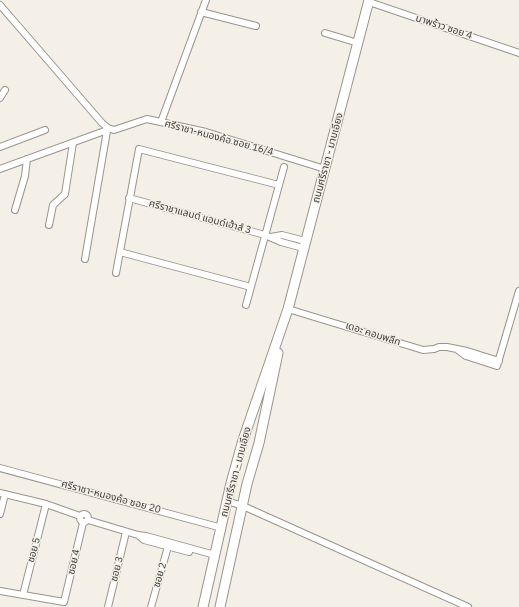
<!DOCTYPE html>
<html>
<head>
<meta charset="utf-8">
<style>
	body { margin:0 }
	canvas { display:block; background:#f4f0e7 }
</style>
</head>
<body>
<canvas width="519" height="607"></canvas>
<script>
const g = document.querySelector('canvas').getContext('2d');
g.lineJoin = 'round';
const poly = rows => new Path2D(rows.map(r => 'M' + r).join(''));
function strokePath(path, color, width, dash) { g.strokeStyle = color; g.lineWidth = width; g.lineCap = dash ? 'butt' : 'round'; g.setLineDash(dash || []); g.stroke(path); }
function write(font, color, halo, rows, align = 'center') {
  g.font = font + ' "IBM Plex Sans","Noto Sans Thai",sans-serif'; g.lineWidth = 3; g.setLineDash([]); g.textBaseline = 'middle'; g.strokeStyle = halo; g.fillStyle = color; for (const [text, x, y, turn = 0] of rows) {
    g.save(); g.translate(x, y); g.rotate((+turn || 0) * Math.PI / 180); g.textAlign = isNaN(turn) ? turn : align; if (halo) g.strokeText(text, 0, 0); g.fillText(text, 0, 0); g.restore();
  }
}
const minor = poly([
	[369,2,519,53],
	[0,5,102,123,108,128,114,130,147,119,206,132,325,169],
	[201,12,256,26],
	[325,33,358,43],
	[0,98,5,90],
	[161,122,206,0],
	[0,147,45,130],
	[0,169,110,129],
	[129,198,265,235,281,242,303,248],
	[15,210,25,176,27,159],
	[49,225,53,205,65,194,73,143],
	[271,237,282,235,305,241],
	[120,252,251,287],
	[85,259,107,131],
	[116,273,139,149,279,185],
	[246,305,284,167],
	[288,309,423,350,434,349,439,347,447,347,467,351,499,361],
	[458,350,466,356,497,366,519,291],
	[0,468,222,528],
	[0,493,46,504,80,516],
	[227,501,243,506,468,607],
	'80 518a4 4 0 1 1 8 0a4 4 0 1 1-8 0Z',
	[0,514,5,494],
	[88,520,138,535,146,536,215,555],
	[138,535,144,540,189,552],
	[0,591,64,602,83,523],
	[23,595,46,504],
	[108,607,126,532],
	[151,607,169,543]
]);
const secondary = poly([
	[203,607,231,483,243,440,288,309,369,0],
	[220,607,247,484,259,443,278,353]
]);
strokePath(minor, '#98958d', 8);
strokePath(secondary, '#98958d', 11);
strokePath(minor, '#fff', 6);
strokePath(secondary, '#fff', 9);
write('10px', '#3e3d39', '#f4f0e7', [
	["นาพร้าว ซอย 4",444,27,18],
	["ศรีราชา-หนองค้อ ซอย 16/4",219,138,15],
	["ถนนศรีราชา - มาบเอียง",328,158,-75],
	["ศรีราชาแลนด์ แอนด์เฮ้าส์ 3",200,217,15],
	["เดอะ คอมพลีท",373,334,18],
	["ถนนศรีราชา - มาบเอียง",236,472,-75],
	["ศรีราชา-หนองค้อ ซอย 20",111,497,15],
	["ซอย 5",34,550,-75],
	["ซอย 4",74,562,-77],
	["ซอย 3",117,569,-76],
	["ซอย 2",160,575,-74]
]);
</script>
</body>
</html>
